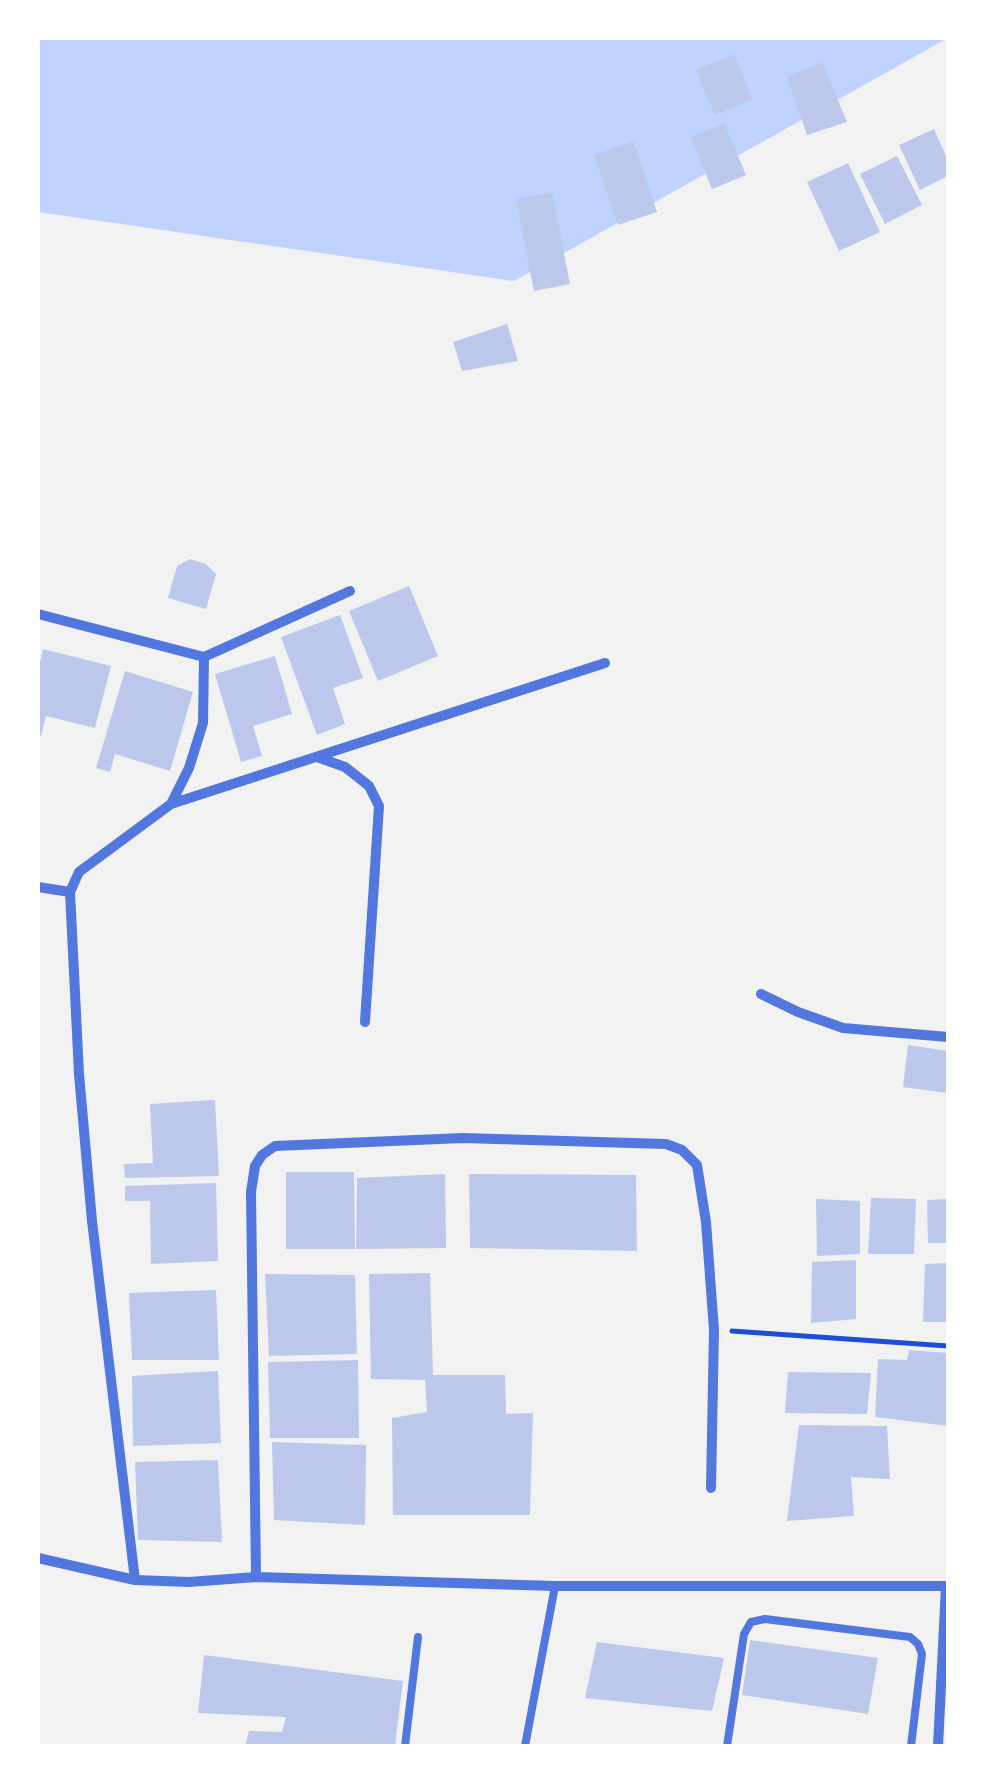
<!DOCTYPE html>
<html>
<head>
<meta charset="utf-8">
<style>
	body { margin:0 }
	#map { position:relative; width:986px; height:1784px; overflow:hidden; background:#f2f2f2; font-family:"Archivo Narrow",sans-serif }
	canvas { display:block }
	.frame { position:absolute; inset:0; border:40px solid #fff; pointer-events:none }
</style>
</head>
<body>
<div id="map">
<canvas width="986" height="1784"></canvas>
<div class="frame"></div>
</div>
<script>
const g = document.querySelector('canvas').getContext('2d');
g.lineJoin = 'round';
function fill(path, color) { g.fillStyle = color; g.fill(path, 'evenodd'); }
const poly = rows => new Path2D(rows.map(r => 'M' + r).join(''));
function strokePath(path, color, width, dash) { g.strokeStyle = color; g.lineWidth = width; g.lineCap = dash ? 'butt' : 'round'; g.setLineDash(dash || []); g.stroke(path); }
fill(poly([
	[38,38,948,38,514,281,38,212]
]), '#bfd3fe');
fill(poly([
	[734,54,752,100,715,115,696,70],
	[822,62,847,122,807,135,787,77],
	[724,123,746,175,712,189,691,137],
	[934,129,948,160,948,176,920,190,899,145],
	[633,141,657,212,618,225,594,155],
	[897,156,922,205,885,224,860,174],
	[848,163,880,232,839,251,807,182],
	[552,192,570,284,534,291,516,199],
	[507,324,518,361,462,371,453,342],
	[190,559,206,564,216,574,206,609,168,598,177,566],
	[409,586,438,656,378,681,349,611],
	[340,615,363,678,333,688,345,724,317,735,281,637],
	[43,649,111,666,95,728,46,716,41,736,38,736,38,671],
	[275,656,292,714,253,726,262,756,241,762,215,674],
	[125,671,193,692,170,771,115,754,110,772,96,768],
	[908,1045,948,1051,947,1093,903,1087],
	[215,1100,219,1176,125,1178,124,1164,153,1163,150,1104],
	[286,1172,354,1172,355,1249,286,1249],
	[445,1174,446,1248,356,1249,357,1178],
	[469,1174,636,1175,637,1251,470,1248],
	[216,1183,218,1261,151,1264,150,1201,125,1201,125,1186],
	[871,1198,916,1199,914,1254,868,1254],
	[816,1199,860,1201,860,1254,817,1256],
	[948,1199,948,1243,928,1243,927,1200],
	[856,1260,856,1319,811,1323,812,1262],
	[948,1263,948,1322,923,1322,925,1264],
	[430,1273,433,1375,505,1375,506,1414,533,1413,530,1515,393,1515,392,1418,427,1412,425,1380,371,1379,369,1274],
	[265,1274,355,1275,357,1354,269,1356],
	[216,1290,219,1360,132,1360,129,1293],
	[909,1350,948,1353,948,1426,875,1417,878,1359,907,1360],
	[358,1360,359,1438,270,1438,268,1362],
	[218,1371,221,1443,133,1446,132,1376],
	[788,1372,871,1373,867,1414,785,1413],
	[799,1425,887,1426,890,1479,851,1477,854,1516,787,1521],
	[272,1442,366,1445,365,1525,274,1520],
	[218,1460,222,1542,138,1540,135,1462],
	[750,1640,878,1658,868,1714,742,1695],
	[597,1642,724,1658,712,1711,585,1698],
	[204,1655,403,1681,395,1746,245,1746,249,1731,282,1732,286,1717,198,1713]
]), '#bdc9ec');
strokePath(poly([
	[732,1331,948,1346]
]), '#1d4ed8', 5);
strokePath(poly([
	[405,1746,418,1637],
	[525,1746,555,1586],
	[727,1746,744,1634,751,1622,765,1619,910,1637,918,1644,922,1654,911,1746]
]), '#5277de', 8);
strokePath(poly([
	[38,614,204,657,350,591],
	[317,757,345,767,359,778,369,786,379,806,365,1022],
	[171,804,605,663],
	[38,887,70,892],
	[761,994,798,1012,843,1028,948,1037],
	[38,1558,135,1580,189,1582,256,1577,555,1586,948,1586],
	[256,1577,251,1192,255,1166,262,1155,275,1146,463,1138,666,1144,682,1150,697,1165,706,1222,714,1330,711,1488],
	[135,1580,92,1221,79,1074,70,892,79,872,171,804,189,768,203,723,204,657],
	[938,1746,946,1586]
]), '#5277de', 10);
</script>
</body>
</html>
